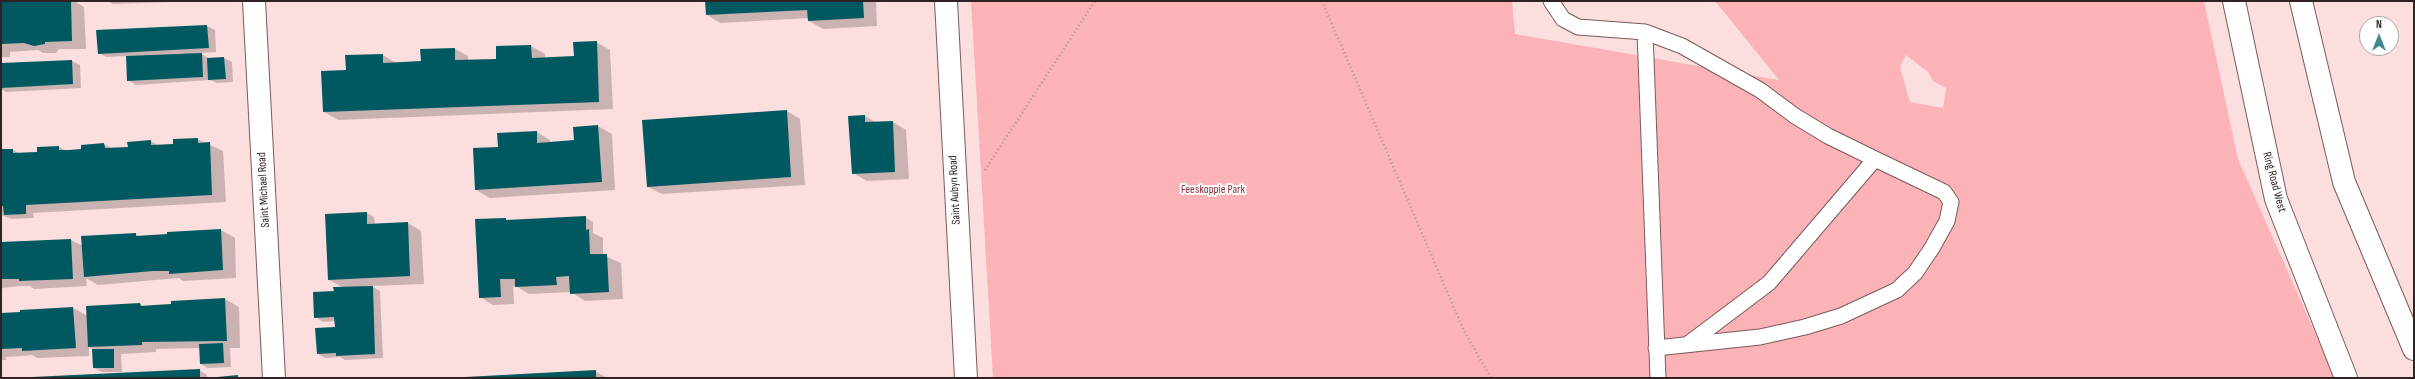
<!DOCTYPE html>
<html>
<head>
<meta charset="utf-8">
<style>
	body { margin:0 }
	#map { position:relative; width:2415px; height:379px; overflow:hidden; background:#fddedf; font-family:"Sofia Sans Condensed",sans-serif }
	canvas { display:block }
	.frame { position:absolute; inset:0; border:2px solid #302222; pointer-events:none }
	.north { position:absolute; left:2359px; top:16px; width:40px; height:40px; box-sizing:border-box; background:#fff; border:1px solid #aca7a7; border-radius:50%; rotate:0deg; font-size:11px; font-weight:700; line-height:16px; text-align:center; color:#302222 }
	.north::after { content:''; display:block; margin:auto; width:14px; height:18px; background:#40878f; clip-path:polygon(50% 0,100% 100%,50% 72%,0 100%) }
</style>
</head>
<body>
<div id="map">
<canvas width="2415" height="379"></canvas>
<div class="frame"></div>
<div class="north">N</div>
</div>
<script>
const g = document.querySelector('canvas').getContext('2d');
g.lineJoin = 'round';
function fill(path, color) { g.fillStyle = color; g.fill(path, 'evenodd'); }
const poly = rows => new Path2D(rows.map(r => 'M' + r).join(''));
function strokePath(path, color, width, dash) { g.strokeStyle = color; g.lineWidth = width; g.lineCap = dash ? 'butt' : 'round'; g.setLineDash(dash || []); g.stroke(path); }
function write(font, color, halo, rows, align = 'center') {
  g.font = font + ' "Sofia Sans Condensed",sans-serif'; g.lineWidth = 4; g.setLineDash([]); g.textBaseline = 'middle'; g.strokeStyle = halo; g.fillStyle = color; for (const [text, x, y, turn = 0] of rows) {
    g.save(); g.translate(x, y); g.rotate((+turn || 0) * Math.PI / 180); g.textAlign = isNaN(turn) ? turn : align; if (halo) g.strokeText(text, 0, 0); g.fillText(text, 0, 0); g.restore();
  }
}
fill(poly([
	[971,1,1512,1,1515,34,1779,80,1715,1,2204,1,2238,159,2335,378,993,378],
	[1906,55,1928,72,1933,81,1946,88,1943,108,1910,102,1900,67]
]), '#fbb3b7');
fill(poly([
	[74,1,84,7,86,49,59,49,56,53,43,53,38,50,10,52,10,57,1,57,1,2],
	[107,1,199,1,113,4],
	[706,1,876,1,877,26,823,29,809,21,809,18,720,23,707,15],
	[207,26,215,30,216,52,200,53,210,59,224,58,232,62,233,82,217,83,210,80,136,85,128,80,127,56,106,57,99,53],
	[596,42,610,50,613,109,338,120,324,112,347,71,383,55,396,63,422,62,455,49,468,56,468,61,497,60,531,46,545,54,545,59,575,57],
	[72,61,80,65,81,88,6,92,1,89,1,64],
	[787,111,800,119,805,185,662,194,648,187],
	[865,116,877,123,893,122,906,130,909,179,867,181,853,173],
	[598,126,612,134,615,190,490,198,476,190,499,148,537,132,550,140,550,143,575,141],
	[197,139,223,151,226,202,33,213,34,218,12,219,1,215,1,150,13,150,19,153,38,153,38,148,59,147,66,151,82,150,104,144,111,148,129,148,151,141,159,146,174,145],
	[367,213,374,217,375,225,408,223,421,231,424,284,372,286,380,291,383,358,345,360,340,357,325,358,317,353,336,328,336,321,323,322,315,317,335,292,344,288,329,280],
	[585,217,593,222,593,233,603,238,603,255,621,263,623,299,585,301,571,292,529,294,516,286,513,286,514,304,493,305,480,297,506,219,509,221],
	[221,230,235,238,236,278,183,281,179,278,167,279,98,285,86,278,87,286,34,289,30,286,19,286,3,288,1,290,1,243,71,240,83,246,136,234,140,237],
	[225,299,239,307,240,348,230,348,231,367,208,368,201,364,200,348,156,349,156,352,121,354,122,372,102,372,94,368,93,349,89,347,89,356,37,358,32,355,22,356,6,357,6,360,1,360,1,314,73,308,88,316,140,304,144,307],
	[199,370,207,375,207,378,27,378],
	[595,371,607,378,460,378]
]), '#0003');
fill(poly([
	[1,1,71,1,72,41,45,42,45,44,34,46,24,43,1,44],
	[705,1,863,1,864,18,808,21,807,10,706,15],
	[207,25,209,48,98,54,96,30],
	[597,41,599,102,323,112,321,71,346,70,345,55,383,54,383,63,421,61,420,49,455,48,455,60,496,59,496,46,531,45,532,58,574,56,573,42],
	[202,53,203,77,127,81,126,56],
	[224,57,226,79,208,80,207,58],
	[72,60,73,84,1,88,1,63],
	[787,110,791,177,647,187,642,120],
	[865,115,865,122,893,121,895,172,852,174,848,116],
	[598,125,602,182,475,190,473,148,498,147,497,133,537,131,537,143,574,140,573,127],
	[198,138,198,143,210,142,212,195,26,205,26,214,4,215,3,206,1,206,1,149,13,149,13,153,37,152,37,147,59,146,59,150,69,150,81,149,81,145,104,143,105,148,128,147,127,142,151,140,151,145,173,144,173,139],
	[367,212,367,224,408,222,410,276,328,280,325,214],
	[586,216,586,230,589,229,590,254,607,254,609,292,570,294,569,276,556,277,557,285,515,287,515,279,500,279,501,297,479,298,475,219,506,218,506,220],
	[221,229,223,270,169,274,169,271,153,271,84,277,81,236,136,233,136,236,167,234,167,232],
	[71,239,73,279,19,281,19,279,1,279,1,242],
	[373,286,375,354,336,356,336,353,317,354,315,328,335,327,334,317,314,318,313,292,334,291,333,287],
	[225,298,227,341,142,342,142,345,88,347,86,306,140,303,141,306,154,305,171,304,171,301],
	[73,307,76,348,22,351,22,348,1,349,1,313,20,312,20,310],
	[223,343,224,363,200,364,199,344],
	[92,349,114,349,114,368,93,368],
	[200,369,200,378,32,378,32,377],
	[596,370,596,378,465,378,465,377],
	[238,375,238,378,217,378,217,377]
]), '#005960');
const service = poly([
	[1551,1,1563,19,1578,27,1645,32,1682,46,1760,90,1795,116,1828,136,1875,159,1769,283,1688,344],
	[1645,32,1658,378],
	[1656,348,1760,337,1805,327,1841,316,1897,290,1915,273,1932,248,1947,221,1951,202,1944,192,1875,159]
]);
const minor = poly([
	[254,1,274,378],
	[946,1,966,378]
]);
const primary = poly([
	[2234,1,2276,199,2346,378],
	[2301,1,2344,182,2414,349]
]);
strokePath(service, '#7b5a5b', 17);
strokePath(minor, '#7b5a5b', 24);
strokePath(primary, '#7b5a5b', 24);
strokePath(poly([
	[1322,1,1464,331,1491,378],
	[985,170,1095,1]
]), '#ab9393', 2.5, [1, 3]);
strokePath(service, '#fff', 15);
strokePath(minor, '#fff', 22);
strokePath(primary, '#fff', 22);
write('12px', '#302222', '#fff', [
	["Ring Road West",2274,182,75],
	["Saint Michael Road",264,190,-93],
	["Saint Aubyn Road",955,190,-93]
]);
write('12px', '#8b323d', '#fff', [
	["Feeskoppie Park",1213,190]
]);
</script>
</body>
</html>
